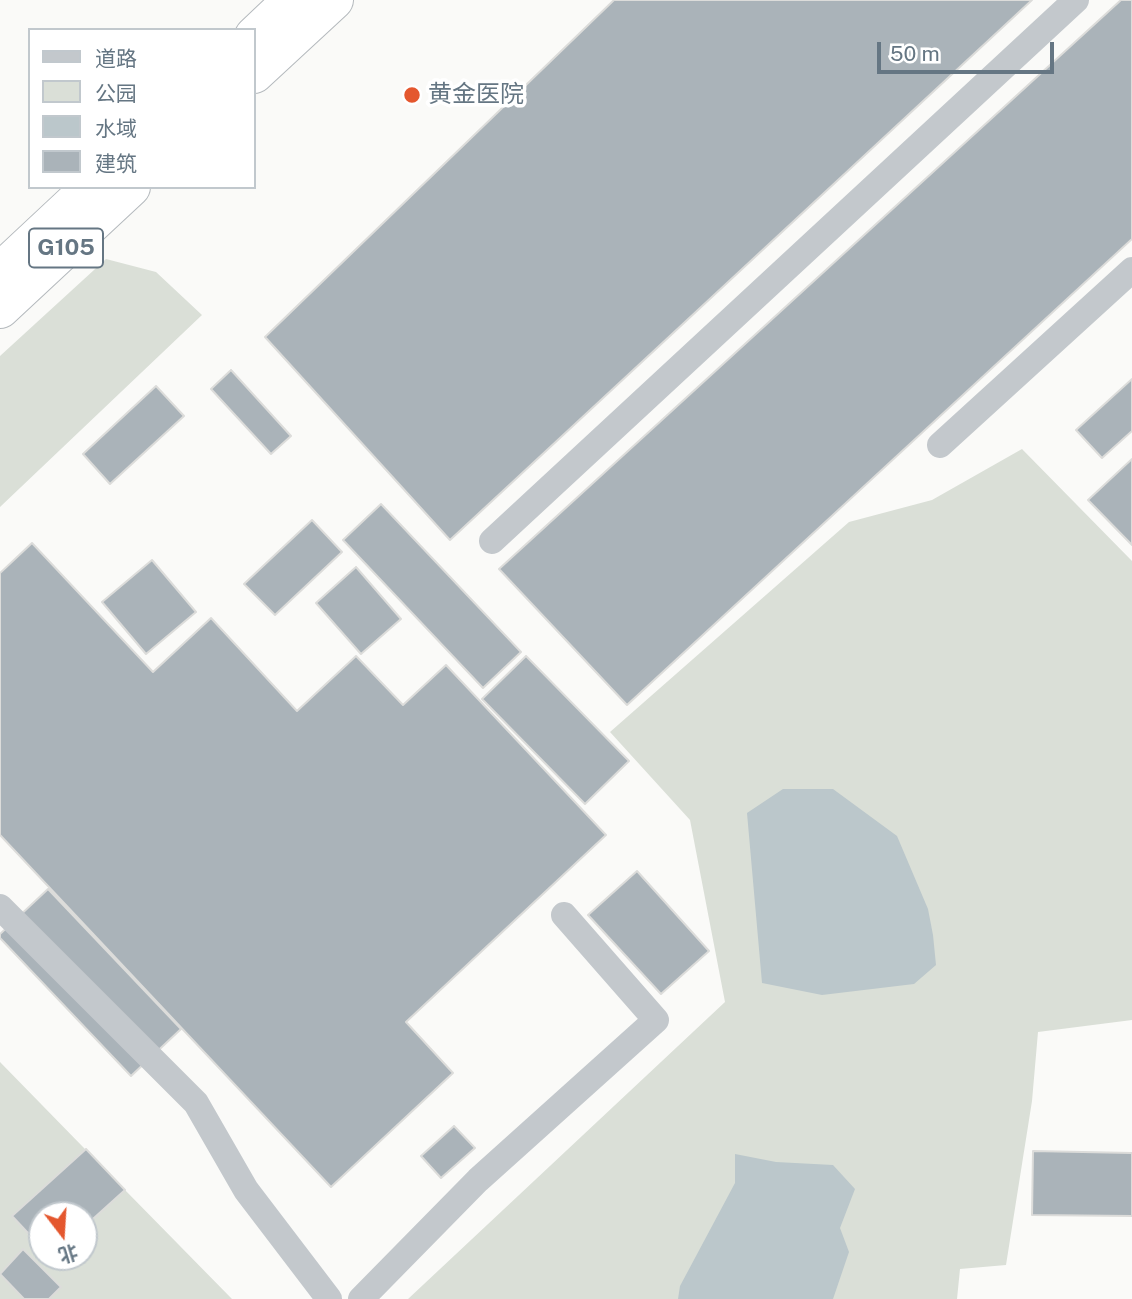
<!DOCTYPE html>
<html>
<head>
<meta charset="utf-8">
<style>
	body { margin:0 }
	#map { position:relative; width:1132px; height:1299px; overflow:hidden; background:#fafaf8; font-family:"Public Sans","Noto Sans SC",sans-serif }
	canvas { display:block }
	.legend { position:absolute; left:28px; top:28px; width:228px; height:161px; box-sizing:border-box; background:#fff; border:2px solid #c1c8cd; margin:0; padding:9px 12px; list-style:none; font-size:21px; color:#657683 }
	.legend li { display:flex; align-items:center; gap:14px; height:35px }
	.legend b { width:35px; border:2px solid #c1c8cd }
	.north { position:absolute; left:28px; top:1201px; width:70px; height:70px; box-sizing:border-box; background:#fff; border:2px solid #c1c8cd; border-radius:50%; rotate:163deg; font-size:19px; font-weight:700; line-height:28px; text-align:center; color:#657683 }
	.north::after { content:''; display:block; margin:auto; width:24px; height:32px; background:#e4572e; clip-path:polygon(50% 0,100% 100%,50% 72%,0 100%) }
	.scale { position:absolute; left:877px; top:42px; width:177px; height:32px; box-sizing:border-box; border:4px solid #657683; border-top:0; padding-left:9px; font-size:21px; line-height:24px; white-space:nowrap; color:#657683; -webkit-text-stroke:5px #fff; paint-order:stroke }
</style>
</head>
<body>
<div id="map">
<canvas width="1132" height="1299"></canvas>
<ul class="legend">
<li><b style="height:9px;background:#c3c8cc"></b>道路</li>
<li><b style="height:19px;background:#dadfd7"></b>公园</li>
<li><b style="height:19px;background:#bbc7cb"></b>水域</li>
<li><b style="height:19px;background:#aab3b9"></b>建筑</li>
</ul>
<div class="north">北</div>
<div class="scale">50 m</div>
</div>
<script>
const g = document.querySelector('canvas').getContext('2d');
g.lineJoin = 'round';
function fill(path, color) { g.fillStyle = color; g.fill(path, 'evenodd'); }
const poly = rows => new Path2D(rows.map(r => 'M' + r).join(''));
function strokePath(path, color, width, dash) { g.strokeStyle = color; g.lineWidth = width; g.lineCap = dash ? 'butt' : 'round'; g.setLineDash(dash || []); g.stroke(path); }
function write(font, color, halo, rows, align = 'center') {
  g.font = font + ' "Public Sans","Noto Sans SC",sans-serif'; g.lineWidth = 7; g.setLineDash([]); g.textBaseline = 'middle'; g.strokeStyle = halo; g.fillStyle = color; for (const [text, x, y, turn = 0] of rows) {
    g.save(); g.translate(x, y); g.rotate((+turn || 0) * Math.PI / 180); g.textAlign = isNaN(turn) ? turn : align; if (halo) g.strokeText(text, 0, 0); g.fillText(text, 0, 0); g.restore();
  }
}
fill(poly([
	[106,259,156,272,202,315,0,507,0,356],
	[1022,449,1132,561,1132,1020,1038,1032,1032,1101,1006,1265,960,1269,957,1299,408,1299,725,1002,690,820,610,732,849,522,932,500],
	[0,1062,125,1190,232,1299,0,1299],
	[42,1215,84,1215,84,1257,42,1257]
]), '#dadfd7');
fill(poly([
	[783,789,833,789,897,836,928,909,933,935,936,965,914,984,822,995,762,983,747,813],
	[735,1154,776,1162,833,1165,855,1189,840,1228,849,1252,833,1299,678,1299,680,1286,735,1183]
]), '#bbc7cb');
const building = poly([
	[614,0,1032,0,450,540,265,337,614,0],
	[1121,0,1132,0,1132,239,627,705,499,569,1121,0],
	[231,370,291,436,271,454,211,389,231,370],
	[1132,379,1132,431,1102,458,1076,430,1132,379],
	[156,386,184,416,110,484,83,454,156,386],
	[1132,459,1132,545,1088,500,1132,459],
	[381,504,521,652,483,688,343,540,381,504],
	[312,520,342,552,275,615,244,584,312,520],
	[32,543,153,672,211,618,297,711,356,656,403,705,446,665,606,835,406,1022,453,1073,331,1187,0,835,0,573,32,543],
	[152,560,196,612,146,654,102,602,152,560],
	[356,567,401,619,361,654,316,603,356,567],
	[526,656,629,761,585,804,482,699,526,656],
	[637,871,709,951,661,994,588,915,637,871],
	[48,889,181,1029,131,1076,0,938,0,934,48,889],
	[454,1126,475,1148,441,1178,421,1156,454,1126],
	[86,1149,125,1190,84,1227,84,1215,42,1215,42,1248,12,1216,86,1149],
	[1033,1151,1132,1153,1132,1216,1032,1215,1033,1151],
	[23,1249,61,1287,49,1299,24,1299,0,1274,23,1249]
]);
fill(building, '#aab3b9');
strokePath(building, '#dcdcda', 2);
const highway = poly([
	[254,36,292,0],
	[254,74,334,0],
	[0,272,91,187],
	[0,309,131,187]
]);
strokePath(highway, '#b4b9bd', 40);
strokePath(poly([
	[940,445,1132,270],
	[492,541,1076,0],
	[0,907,196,1103,246,1190,329,1299],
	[361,1299,478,1180,656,1020,564,915]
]), '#c3c8cc', 26);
strokePath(highway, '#fff', 38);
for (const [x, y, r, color] of [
	[412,95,9,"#e4572e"]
]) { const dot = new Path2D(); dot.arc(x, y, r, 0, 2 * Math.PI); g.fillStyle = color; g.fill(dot); strokePath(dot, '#fff', 2.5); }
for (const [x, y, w] of [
	[66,248,74]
]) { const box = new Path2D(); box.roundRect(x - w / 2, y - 19.5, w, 39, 5); g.fillStyle = '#fff'; g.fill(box); strokePath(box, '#657683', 2); }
write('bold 23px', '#657683', null, [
	["G105",66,248]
]);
write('24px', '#657683', '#fff', [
	["黄金医院",428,95]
], 'left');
</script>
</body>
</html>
